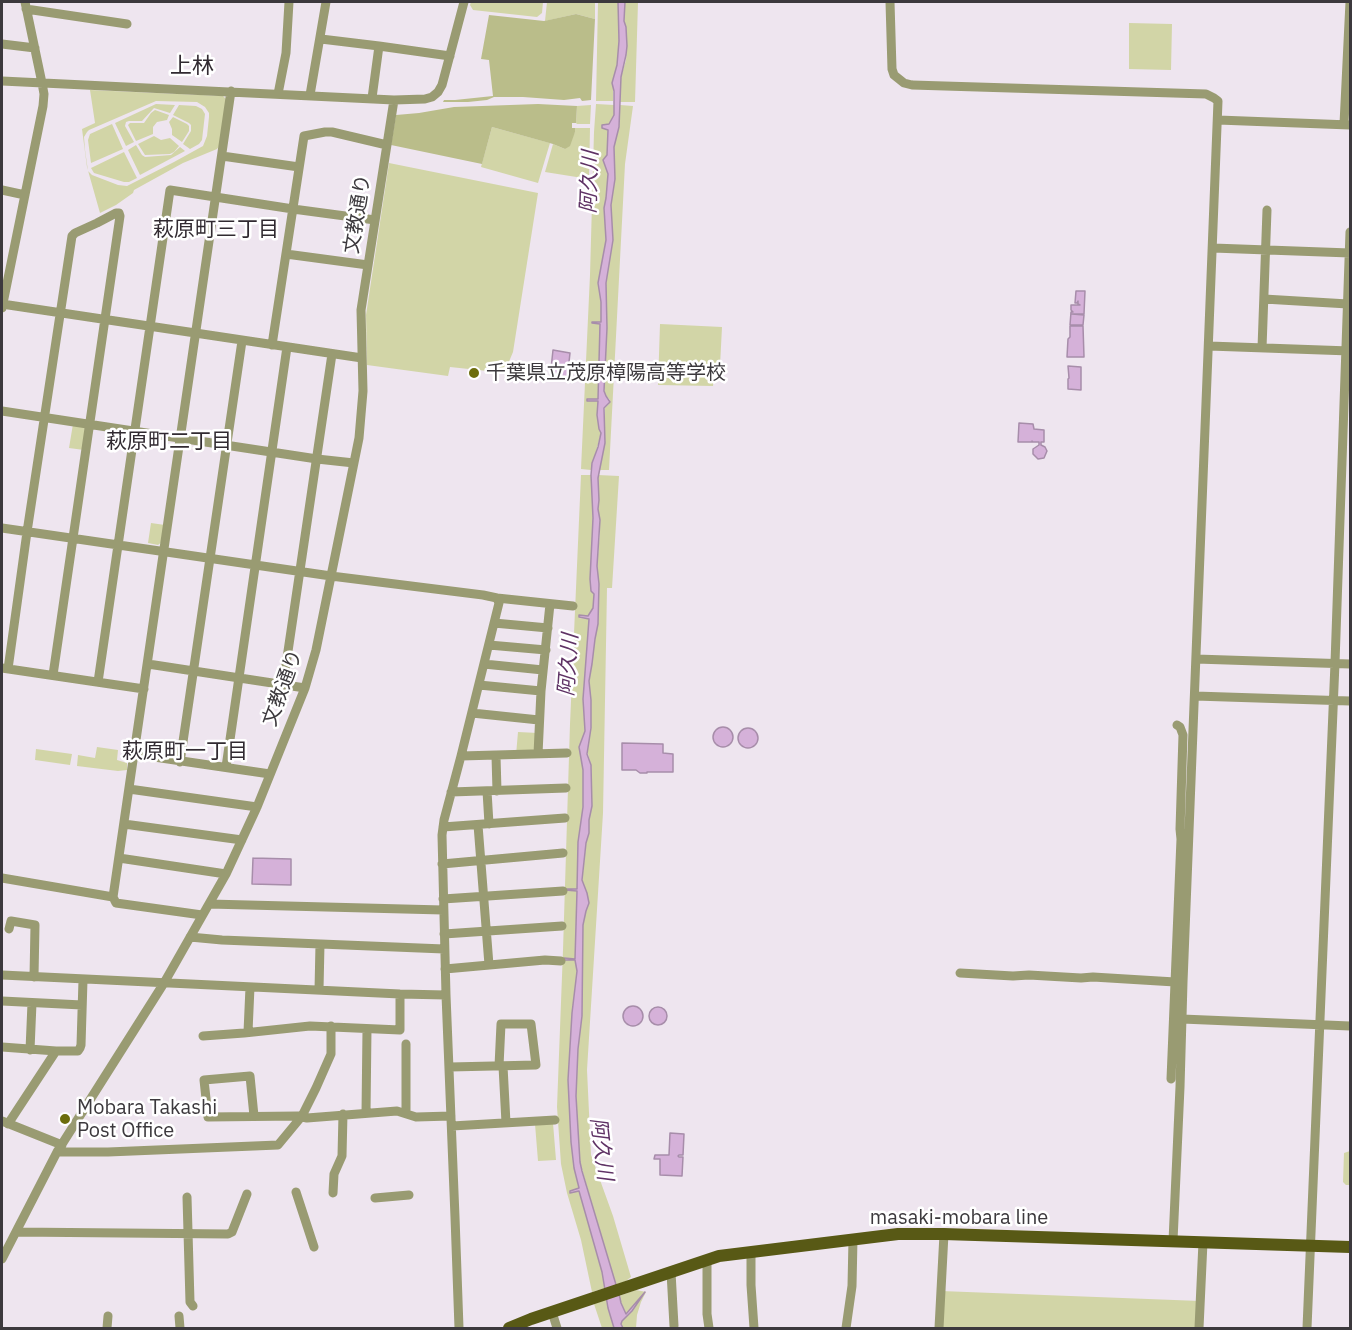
<!DOCTYPE html>
<html>
<head>
<meta charset="utf-8">
<style>
	body { margin:0 }
	#map { position:relative; width:1352px; height:1330px; overflow:hidden; background:#eee5ef; font-family:"IBM Plex Sans",sans-serif }
	canvas { display:block }
	.frame { position:absolute; inset:0; border:3px solid #3c393d; pointer-events:none }
</style>
</head>
<body>
<div id="map">
<canvas width="1352" height="1330"></canvas>
<div class="frame"></div>
</div>
<script>
const g = document.querySelector('canvas').getContext('2d');
g.lineJoin = 'round';
function fill(path, color) { g.fillStyle = color; g.fill(path, 'evenodd'); }
const poly = rows => new Path2D(rows.map(r => 'M' + r).join(''));
function strokePath(path, color, width, dash) { g.strokeStyle = color; g.lineWidth = width; g.lineCap = dash ? 'butt' : 'round'; g.setLineDash(dash || []); g.stroke(path); }
function write(font, color, halo, rows, align = 'center') {
  g.font = font + ' "IBM Plex Sans","Noto Sans JP",sans-serif'; g.lineWidth = 5; g.setLineDash([]); g.textBaseline = 'middle'; g.strokeStyle = halo; g.fillStyle = color; for (const [text, x, y, turn = 0] of rows) {
    g.save(); g.translate(x, y); g.rotate((+turn || 0) * Math.PI / 180); g.textAlign = isNaN(turn) ? turn : align; if (halo) g.strokeText(text, 0, 0); g.fillText(text, 0, 0); g.restore();
  }
}
fill(poly([
	[471,2,543,2,542,13,537,17,473,10,470,5],
	[547,2,595,2,595,19,576,14,545,21],
	[598,2,618,2,619,41,617,65,613,79,613,101,596,101],
	[625,2,638,2,635,102,620,102,621,77,626,60,627,46,626,27,624,21],
	[1129,23,1172,24,1171,70,1129,69],
	[90,90,223,96,227,100,221,144,217,149,183,163,134,190,133,193,116,205,100,213,87,167,82,129,95,123],
	[156,101,197,102,205,107,209,113,209,117,207,136,203,146,174,162,127,186,118,185,92,175,88,171,85,150,84,137,87,132,89,130],
	[156,104,175,105,170,113,154,108,142,121,129,121,126,122,125,126,134,142,126,146,115,123],
	[596,104,614,105,614,115,609,124,602,125,602,128,608,130,607,155,603,160,608,174,606,198,604,208,606,240,598,283,601,302,601,322,592,322,592,323,600,324,598,400,588,399,588,401,598,401,597,415,599,429,601,433,591,470,581,469,590,275,594,132],
	[179,105,196,106,202,109,205,114,202,140,199,144,190,149,183,144,191,131,191,125,189,123,173,115],
	[591,105,590,124,577,124,576,123,577,106],
	[620,105,633,106,625,164,609,470,599,470,605,438,605,408,609,404,610,400,605,394,604,387,607,328,606,283,613,240,611,205,615,179,614,147,619,127],
	[155,110,169,115,167,120,157,122,153,127,153,134,136,141,128,125,130,123,144,123,151,113],
	[173,117,187,124,189,126,189,131,182,142,172,135,172,129,169,122],
	[112,124,123,149,91,163,88,140,90,134],
	[492,127,550,143,538,183,481,167],
	[575,128,590,128,589,179,545,172,553,144,565,149,575,132],
	[154,136,161,140,170,138,179,146,174,152,170,154,145,155,138,144],
	[136,145,142,155,145,157,171,155,180,147,185,151,140,175,128,150],
	[124,152,137,178,129,182,124,182,94,173,91,168],
	[389,163,538,193,513,352,508,364,497,372,450,367,448,376,367,365,366,315],
	[660,324,722,327,720,366,715,366,713,386,658,385],
	[73,424,85,426,84,450,69,448],
	[581,475,591,475,592,491,593,518,590,579,591,591,594,594,594,597,593,608,590,614,588,616,579,618,589,619,583,699,585,731,579,747,583,770,583,807,578,842,577,889,566,889,566,890,577,891,575,959,564,958,564,960,575,960,577,971,572,1013,568,1080,571,1142,574,1168,579,1189,570,1191,571,1193,579,1190,602,1272,605,1288,592,1292,581,1240,567,1193,561,1164,557,1107,563,950,570,724],
	[598,475,619,476,612,588,607,588,603,813,587,1070,591,1155,613,1216,631,1277,626,1281,615,1285,580,1162,576,1096,578,1049,582,1016,583,925,586,911,589,903,587,893,582,881,586,843,589,833,589,820,592,806,591,765,587,750,591,728,589,681,592,664,595,639,598,624,599,584,597,566,600,532,600,520,598,509],
	[151,523,165,525,163,541,158,545,148,543],
	[518,732,538,733,536,755,516,755],
	[97,747,118,750,117,760,127,763,127,770,118,771,77,766,78,755,95,758],
	[36,749,72,754,70,765,35,760],
	[553,1123,556,1160,538,1161,535,1124],
	[1350,1151,1350,1185,1346,1185,1343,1182,1344,1153],
	[636,1290,646,1292,641,1302,637,1315,636,1328,623,1328,621,1324,622,1321,626,1317,636,1302,626,1315,621,1303,619,1296],
	[941,1291,1200,1301,1199,1328,939,1328],
	[607,1299,608,1308,614,1328,602,1328,594,1304]
]), '#d2d5a7');
fill(poly([
	[576,14,595,19,591,100,582,101,580,98,564,100,523,97,494,97,487,100,468,102,443,102,444,100,455,100,493,96,489,60,481,59,489,15,544,21],
	[538,104,577,106,576,123,572,123,572,128,575,128,575,132,570,146,565,149,553,144,492,127,482,164,391,145,396,115,419,113,454,107]
]), '#babd8a');
const water = poly([
	[618,2,625,2,624,21,626,27,627,46,626,55,621,77,619,127,614,147,615,179,611,205,613,240,606,283,607,328,604,391,606,396,610,402,604,408,605,443,598,478,599,500,598,509,600,520,597,566,599,584,598,624,595,639,592,664,589,681,591,700,591,728,587,754,591,765,592,806,589,820,589,833,586,843,582,880,587,893,589,903,586,911,583,925,582,1016,578,1049,576,1096,580,1162,582,1171,620,1298,621,1303,626,1314,645,1292,632,1311,622,1321,621,1324,623,1328,614,1328,608,1308,602,1272,579,1191,570,1193,570,1191,579,1188,574,1168,571,1142,568,1080,572,1013,577,971,575,960,564,960,564,958,575,959,577,891,565,890,565,889,577,889,578,842,583,807,583,770,579,747,585,731,583,699,589,619,579,617,579,615,588,616,593,608,594,594,591,591,590,579,593,518,591,475,592,463,598,447,601,433,599,429,597,415,598,401,587,401,587,399,598,399,600,324,592,323,592,322,601,322,601,302,598,283,606,240,604,208,606,198,608,174,603,160,607,155,608,130,602,128,602,125,609,124,614,115,614,91,612,83,617,65,619,41,618,2],
	[1076,291,1085,291,1084,314,1072,314,1084,315,1083,325,1070,325,1071,312,1073,312,1071,310,1071,305,1080,305,1078,304,1078,301,1077,303,1075,303,1076,291],
	[1070,326,1083,326,1084,357,1067,357,1068,339,1070,337,1070,326],
	[553,350,570,353,567,380,550,378,553,350],
	[1068,366,1081,367,1081,390,1068,389,1068,379,1069,378,1068,366],
	[1019,423,1033,424,1034,429,1044,430,1044,442,1041,442,1041,445,1045,447,1047,451,1044,458,1038,459,1033,454,1033,449,1039,445,1039,442,1033,442,1032,441,1032,442,1018,442,1019,423],
	'713 737a10 10 0 1 1 20 0a10 10 0 1 1-20 0Z',
	'738 738a10 10 0 1 1 20 0a10 10 0 1 1-20 0Z',
	[622,743,663,744,663,753,673,754,673,772,647,772,647,773,640,773,636,770,622,770,622,743],
	[253,858,291,859,291,885,252,884,253,858],
	'623 1016a10 10 0 1 1 20 0a10 10 0 1 1-20 0Z',
	'649 1016a9 9 0 1 1 18 0a9 9 0 1 1-18 0Z',
	[670,1133,684,1134,683,1155,679,1155,678,1156,679,1157,683,1157,682,1176,660,1175,660,1159,654,1159,655,1155,669,1155,670,1133]
]);
fill(water, '#d5b1d9');
strokePath(water, '#a78daa', 1.5);
strokePath(poly([
	[890,2,892,69,894,75,904,83,912,85,1206,94,1214,98,1218,101,1183,982,1180,1087,1173,1241],
	[26,9,127,24],
	[321,39,379,46],
	[2,44,35,48],
	[2,81,394,100,425,99,432,97,438,92,442,85,464,2],
	[278,94,286,53,289,2],
	[310,95,326,2],
	[372,98,379,46,450,56],
	[1218,120,1350,125],
	[1344,124,1350,2],
	[222,156,299,167],
	[2,190,25,195],
	[1213,248,1350,253],
	[286,254,368,265],
	[1264,299,1348,304],
	[2,304,362,358],
	[2,308,43,106,44,94,42,83,25,2],
	[272,345,304,136,325,132,332,132,387,145],
	[1209,346,1350,351],
	[1262,348,1267,210],
	[2,411,317,459,354,463],
	[2,528,331,576,483,595,497,598,499,603,498,607,461,756,444,820,442,835,446,995,455,1217,459,1328],
	[497,598,573,606],
	[494,623,548,628],
	[489,645,546,650],
	[1196,659,1350,664],
	[148,664,305,688],
	[484,664,543,670],
	[2,668,144,689],
	[8,669,27,532,72,236,75,233,97,223,116,213,119,213,120,216,53,675],
	[98,682,170,190,293,209,375,220],
	[283,685,332,354],
	[479,685,541,691],
	[1195,696,1350,701],
	[472,713,539,720],
	[134,754,270,774],
	[538,754,541,691,550,604],
	[461,756,567,753],
	[496,756,497,791],
	[180,762,242,341],
	[226,767,287,347],
	[129,789,257,807],
	[487,791,489,824],
	[451,792,566,788],
	[124,824,242,840],
	[478,825,489,965],
	[443,827,565,818],
	[119,858,226,874],
	[442,864,563,853],
	[2,878,113,897,116,903,202,915],
	[113,897,231,91],
	[443,899,563,891],
	[209,904,443,910],
	[9,929,11,921,35,925,34,977],
	[444,934,562,926],
	[190,937,222,940,444,949],
	[445,969,545,960,561,961],
	[960,973,1013,976,1029,975,1081,978,1093,977,1175,982],
	[2,975,400,994,446,995],
	[319,990,320,944],
	[2,1001,82,1005],
	[1182,1019,1350,1026],
	[248,1032,250,987],
	[203,1036,244,1033,310,1026,400,1030,400,994],
	[2,1047,56,1051,78,1051,80,1048,81,1045,83,980],
	[30,1050,32,1003],
	[503,1066,506,1123],
	[450,1067,536,1065,531,1024,501,1024,499,1066],
	[1171,1079,1181,839,1180,829,1183,735,1180,727,1177,725],
	[366,1113,367,1029],
	[406,1113,406,1044],
	[254,1116,250,1076,204,1080,208,1117,298,1116,307,1118,397,1111,416,1117,451,1116],
	[2,1121,62,1145],
	[8,1124,56,1051],
	[452,1126,555,1120],
	[57,1152,108,1152,278,1145,302,1116,316,1088,331,1054,331,1026],
	[296,1192,314,1247],
	[333,1193,334,1174,342,1156,343,1114],
	[187,1197,190,1302,193,1306],
	[375,1198,409,1195],
	[16,1232,228,1234,232,1232,247,1194],
	[751,1252,751,1285,754,1328],
	[2,1259,57,1152,164,983,226,874,257,807,305,688,316,650,359,438,363,391,361,310,394,100],
	[707,1260,707,1314,709,1328],
	[671,1272,674,1326],
	[552,1312,557,1328],
	[179,1316,180,1328],
	[107,1328,108,1316],
	[846,1328,852,1286,853,1239],
	[939,1328,944,1234],
	[1199,1328,1203,1242],
	[1307,1328,1335,663,1350,232]
]), '#999b72', 9);
strokePath(poly([
	[509,1328,531,1319,719,1256,898,1234,944,1234,1350,1247]
]), '#585915', 12);
for (const [x, y, r, color] of [
	[474,373,6,"#6c6c0c"],
	[65,1119,6,"#6c6c0c"]
]) { const dot = new Path2D(); dot.arc(x, y, r, 0, 2 * Math.PI); g.fillStyle = color; g.fill(dot); strokePath(dot, '#fff', 2); }
write('20px', '#3c393d', '#fff', [
	["文教通り",358,214,-81],
	["文教通り",283,688,-70],
	["masaki-mobara line",959,1218]
]);
write('20px', '#3c393d', '#fff', [
	["千葉県立茂原樟陽高等学校",486,373],
	["Mobara Takashi",77,1108],
	["Post Office",77,1131]
], 'left');
write('italic 21px', '#5f3265', '#fff', [
	["阿久川",590,182,-88],
	["阿久川",569,665,-86],
	["阿久川",601,1149,83]
]);
write('21px', '#312a31', '#fff', [
	["萩原町三丁目",216,230],
	["萩原町二丁目",169,442],
	["萩原町一丁目",185,752]
]);
write('22px', '#312a31', '#fff', [
	["上林",192,67]
]);
</script>
</body>
</html>
